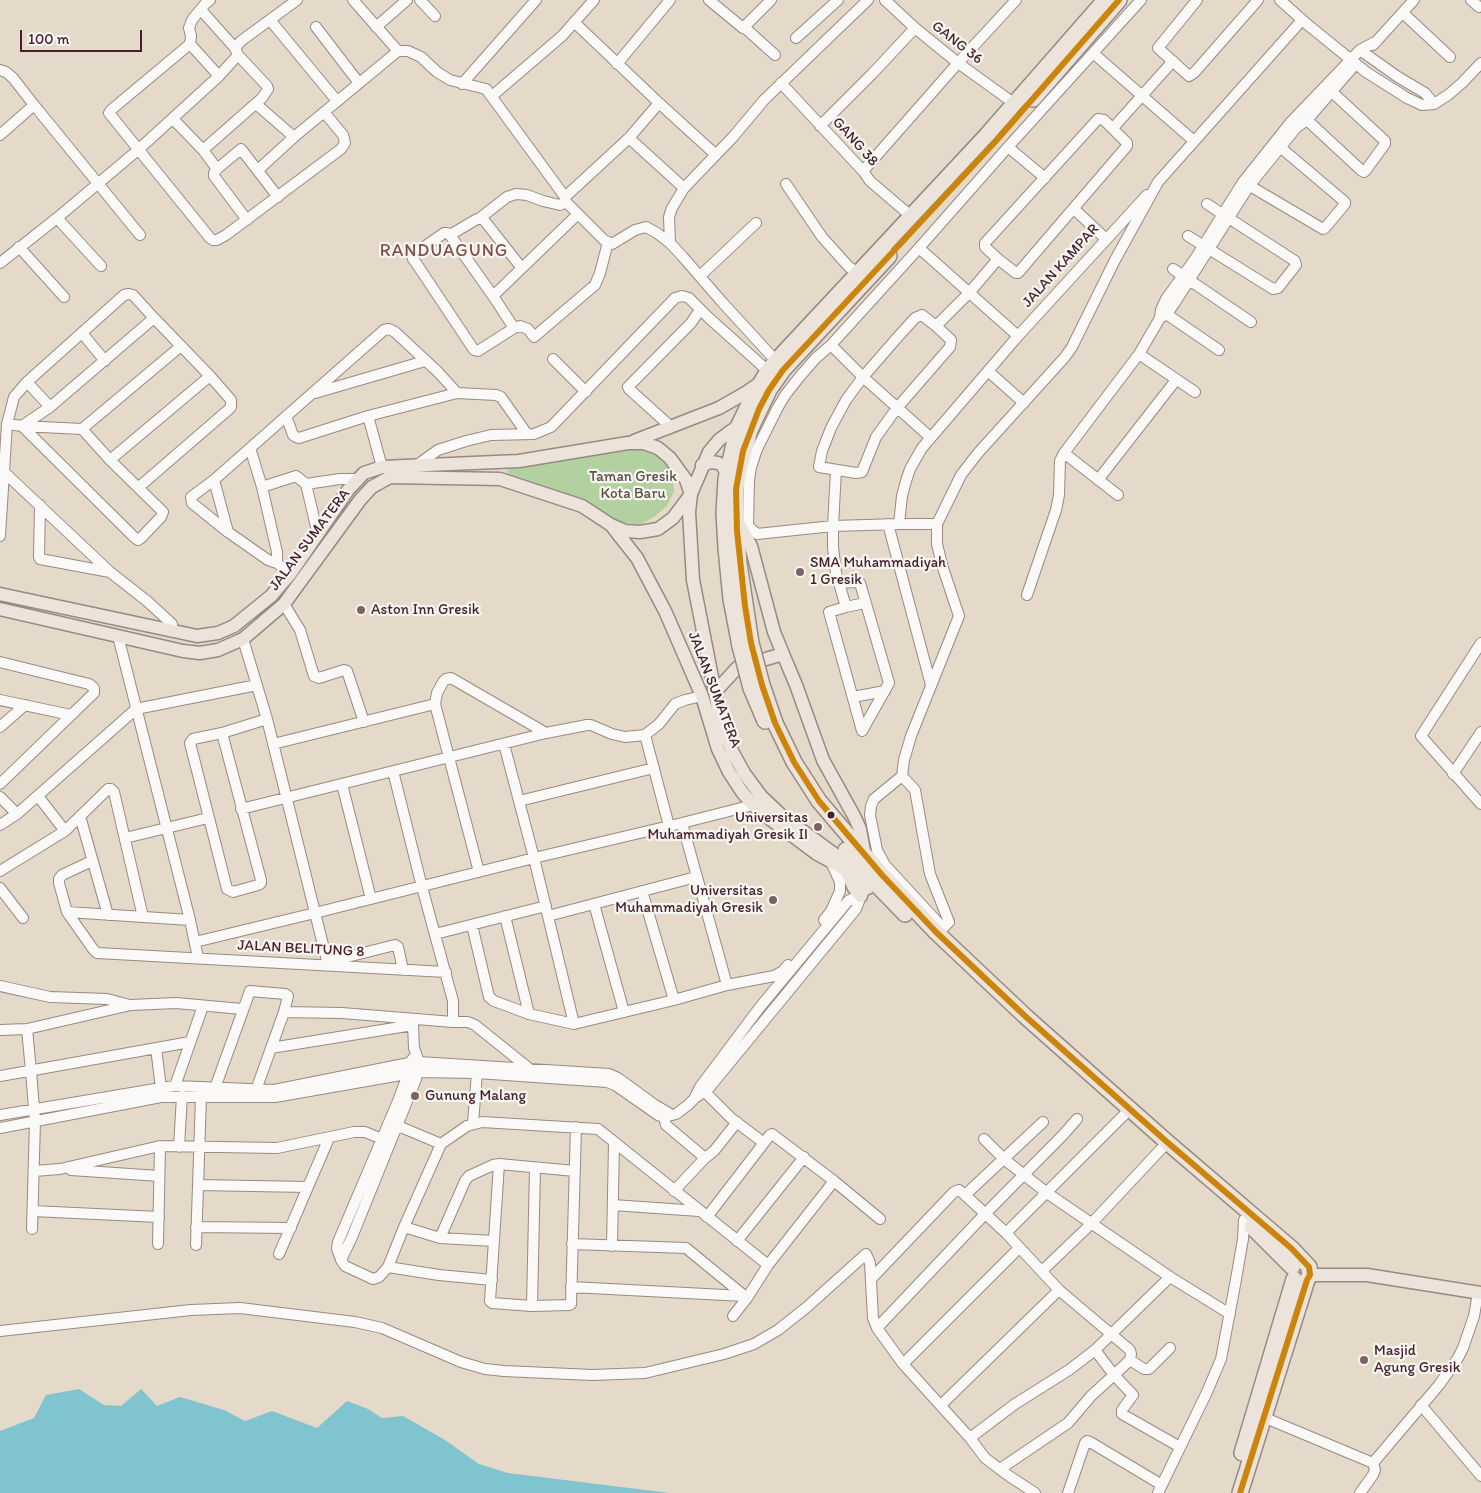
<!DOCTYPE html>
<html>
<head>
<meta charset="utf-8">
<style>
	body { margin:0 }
	#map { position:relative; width:1481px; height:1493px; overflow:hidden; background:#e5dac9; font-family:Itim,sans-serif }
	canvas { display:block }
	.scale { position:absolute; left:20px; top:30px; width:122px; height:22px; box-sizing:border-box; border:2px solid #4a1f2b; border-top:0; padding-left:6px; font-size:15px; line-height:18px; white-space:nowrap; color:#4a1f2b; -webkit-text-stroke:4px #f6f6f2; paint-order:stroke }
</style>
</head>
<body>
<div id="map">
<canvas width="1481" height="1493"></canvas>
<div class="scale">100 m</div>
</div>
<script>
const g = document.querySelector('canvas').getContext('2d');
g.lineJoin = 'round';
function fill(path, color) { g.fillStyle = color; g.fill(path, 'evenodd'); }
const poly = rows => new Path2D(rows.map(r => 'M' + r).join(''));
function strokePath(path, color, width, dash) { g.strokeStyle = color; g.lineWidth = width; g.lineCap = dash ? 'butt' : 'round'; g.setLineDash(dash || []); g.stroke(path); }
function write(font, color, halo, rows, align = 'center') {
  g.font = font + ' Itim,sans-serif'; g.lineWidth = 4.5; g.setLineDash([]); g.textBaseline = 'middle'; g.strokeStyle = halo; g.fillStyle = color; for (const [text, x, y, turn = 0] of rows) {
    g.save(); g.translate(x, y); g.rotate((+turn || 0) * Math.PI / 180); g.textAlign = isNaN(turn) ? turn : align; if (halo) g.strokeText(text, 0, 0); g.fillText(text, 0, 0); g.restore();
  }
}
fill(poly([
	[642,448,666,461,672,474,674,491,667,506,654,517,639,525,620,522,507,476,508,466]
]), '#b2d0a0');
fill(poly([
	[79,1389,104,1405,121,1406,141,1389,157,1406,180,1397,224,1410,245,1421,272,1411,317,1428,347,1401,368,1409,382,1418,403,1416,445,1440,479,1464,508,1473,670,1493,0,1493,0,1431,34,1418,46,1395]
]), '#7fc4cf');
const minor = poly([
	[210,0,205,4,192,20,189,28,191,36,190,44,111,110,109,113,210,238,213,240,217,240,226,235,341,149,345,143,343,135,324,112],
	[353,0,398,51],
	[420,0,435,16],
	[709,0,743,28,771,0],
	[885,0,915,28,958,63,1015,104],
	[1197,0,1158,48,1189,76,1194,73,1258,0],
	[1280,0,1308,25,1366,72,1407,98,1422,105,1434,104,1448,95,1462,83,1481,63],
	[1471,0,1479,7],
	[1403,13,1450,57],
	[270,20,337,101],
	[574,22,659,103,629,138,565,197,566,202,604,240,612,244,635,230,646,227,657,233,670,243,683,257,722,302,776,361],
	[316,27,359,83],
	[376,27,407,0],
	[744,27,775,55],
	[796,38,838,0],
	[190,44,219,76],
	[1373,45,1414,0],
	[235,48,241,41,297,0],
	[1360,50,1398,77,1425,93,1434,104],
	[1093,53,1194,141],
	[617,64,670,0],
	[0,70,6,72,13,78,34,105],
	[781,83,863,171,870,181,912,217],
	[462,84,536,0],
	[492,96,562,36,594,0],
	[659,103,715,154],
	[256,104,294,137,258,170],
	[173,119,203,150,217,169,214,173,214,176,247,220],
	[1098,119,1104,120,1127,143,1127,146,1018,273,1016,273,998,259,985,247,985,243,1098,119],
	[1307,120,1362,171,1364,172,1366,170,1385,144,1385,141,1332,92],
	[820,126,872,74,915,28],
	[1113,128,1173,61],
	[0,135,34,105,140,235],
	[294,137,398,51,408,51,421,57,437,72,450,80,486,89,565,197],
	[629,138,684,188],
	[1008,147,1045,178],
	[203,150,262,98,268,89,267,86,238,55],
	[217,169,241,149,278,197],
	[863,171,958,63,1016,0],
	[1245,183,1323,229,1325,228,1345,204,1345,202,1280,147],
	[786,184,822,237,849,267,858,273],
	[1074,209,1106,239],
	[57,218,101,266],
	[480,218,507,197,516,194,527,195,543,201,560,205,566,202],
	[450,235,477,219,483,219,521,267],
	[1188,236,1273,289,1278,288,1296,265,1295,261,1207,204],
	[670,243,669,217,672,208,684,188,733,137,764,100,868,0],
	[19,247,64,297],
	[919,248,1018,336],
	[0,263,57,218,138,150,219,76,238,55,235,48,201,10],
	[1173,269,1251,322],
	[700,276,756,223],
	[493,296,578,214],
	[1162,311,1219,350],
	[922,315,936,326,951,340,950,347,897,408,876,437,862,472,856,473,819,467,822,451,831,428,846,400,863,377,896,339,915,318,922,315],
	[1160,318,1167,314,1174,304,1249,186,1296,128,1307,120,1353,67],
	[936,326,969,293,998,259],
	[514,328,493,296,450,235,447,233,444,233,414,254,413,259,416,263,474,350,478,351,514,328,520,326,528,329,534,337,595,285,600,273,608,242],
	[82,333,105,361],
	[831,345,863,377,930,437],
	[1139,354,1195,392],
	[553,359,586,392],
	[988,371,1024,403],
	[27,382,50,407],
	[315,393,425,361],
	[286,416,293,435,296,437,299,438,368,416,457,393,496,395,501,397,527,434],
	[368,416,382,467],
	[7,424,22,426,82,429,181,346],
	[670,426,629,389,628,387,691,323,700,310],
	[82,429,110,460,161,510,163,512,161,517,141,538,138,540,134,537,22,426,50,407,154,318],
	[250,448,262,487,277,552,277,563],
	[1064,453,1118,495],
	[110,460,210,376],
	[417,465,438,450,466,441,491,435,534,434,551,427,675,298,682,296,689,298,709,318,768,371],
	[836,470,833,526,833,547,836,573,839,583,846,607,829,612,862,731,889,683,860,583,856,582,839,583],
	[4,472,110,572,147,601,172,624,171,631],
	[214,480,228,532],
	[1098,480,1176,380],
	[262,487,296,476,306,484],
	[40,505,39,557,40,559,110,572],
	[888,524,931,685],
	[899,524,902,496,906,481,910,469,922,448,1018,336,1147,195],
	[937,524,961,475,978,453,1065,357,1072,347,1115,260,1158,182,1302,20],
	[318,535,306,484,340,479,358,479],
	[0,536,7,424,14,397,27,382,124,295,129,294,133,295,154,318,210,376,231,400,231,407,228,410,139,487],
	[290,574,277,563,268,560,228,532,192,503,191,497,214,480,384,330,389,329,395,332,438,372,457,393],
	[1027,595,1056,510,1059,495,1060,461,1064,453,1139,354,1160,318,1161,310,1166,299,1195,259,1243,182,1290,123,1360,50,1377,41],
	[284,604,300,630,314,676,319,678,344,670,347,671,364,722],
	[846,607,865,603],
	[118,636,190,920,198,958],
	[243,639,267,719,328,965],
	[1481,643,1421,736,1481,804],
	[0,662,89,684,94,688,94,693,0,784],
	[853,697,885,691],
	[0,700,71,715],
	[0,727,25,705],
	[222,733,261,880,261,883,258,885,233,892,227,889,190,743,193,739,222,733,267,719],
	[645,735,669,826],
	[273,744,435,704],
	[504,744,534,858,574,1024],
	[393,771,422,887,453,1001,453,1022],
	[1453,774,1481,732],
	[902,776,915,790,930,874,949,922,943,928,885,865,877,850,870,815,871,806,874,799,902,776,904,760,911,736,959,616,942,565,937,544,937,524,899,524,833,526,757,534,748,526,749,480,751,467,757,449,778,407,786,394,801,375,816,358,831,345,919,248,1008,147,1141,0],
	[342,784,371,899],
	[38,796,65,831],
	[0,797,17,814],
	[519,801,654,768],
	[241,809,546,733,587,725,591,725,612,734,625,737,645,735,659,724,675,704,685,700,702,696],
	[80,816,108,915],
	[0,825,17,814,136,709,257,685],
	[125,838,208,818],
	[92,861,62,875,59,879,59,883,67,912,93,949,97,953,446,972],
	[0,871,65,831,108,789,111,789,114,792,143,917],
	[479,872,435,704,437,693,443,682,446,679,451,678,546,733],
	[0,888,23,918],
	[642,891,674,1000],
	[594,904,624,1012],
	[67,912,190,920],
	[505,916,529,1014],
	[548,916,696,877],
	[824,920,831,911,840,891,840,882,831,862],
	[472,925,489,997,494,1001,529,1014,574,1024,674,1000,727,985,682,823],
	[435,934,546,906],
	[195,942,315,913,534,858,682,823,753,805,758,800],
	[327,962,395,945,398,947,403,970],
	[727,985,774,976,783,971,788,965],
	[0,986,50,997,107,999,130,1005],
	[284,1012,342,1013,453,1022,468,1022,475,1025,531,1070],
	[27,1029,31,1071,35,1121,32,1229],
	[0,1030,27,1029,131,1005,176,1003,242,1009],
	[156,1048,161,1088],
	[271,1048,413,1025],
	[416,1055,409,1063,408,1074,398,1101,338,1242,337,1249,339,1254,341,1260,345,1266,373,1279,379,1277,388,1267,404,1227,441,1144,467,1126,482,1122,598,1129,768,1265],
	[0,1076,190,1042],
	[175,1086,203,1006],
	[215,1088,250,991,285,994,288,996,284,1012,256,1090],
	[701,1088,731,1118,764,1143],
	[695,1097,700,1087,760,1007,848,901,863,893],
	[665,1113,664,1117,666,1125,705,1158],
	[0,1115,161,1088,175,1086,274,1090,409,1063,419,1062,609,1074,618,1078,655,1105,672,1115],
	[1043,1122,965,1195,1006,1233,1059,1290,1130,1350,1131,1354,1130,1360,1114,1375,1133,1395,1122,1410,1122,1414,1180,1447],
	[391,1123,441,1144],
	[473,1123,477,1073],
	[0,1128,161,1097,275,1097,418,1072,477,1073,607,1082,615,1085,658,1115,664,1117,676,1114,688,1105,695,1098,709,1088,856,909,861,896],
	[984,1139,1004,1159,1047,1193,1170,1277,1230,1314],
	[179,1147,182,1096],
	[499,1164,575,1171],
	[71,1170,159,1176],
	[34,1171,60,1169,160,1146,277,1148,354,1132,365,1132,382,1139],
	[198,1185,308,1187],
	[674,1191,705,1158,714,1151,737,1122],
	[613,1205,699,1211],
	[33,1211,159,1217],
	[707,1217,770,1135,772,1134,834,1181,880,1219],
	[196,1227,291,1228],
	[404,1227,440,1238,494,1241],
	[1006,1233,1125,1114],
	[440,1238,465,1181,469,1176,493,1165,499,1164,490,1301,492,1303,532,1306,569,1305,571,1304,576,1127],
	[737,1241,804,1157],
	[158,1244,160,1146],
	[572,1244,686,1248,747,1298],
	[196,1245,201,1097],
	[612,1246,614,1143],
	[279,1254,329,1138],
	[341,1260,352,1237,416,1079,419,1062,414,1048,413,1025,415,1019],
	[388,1267,439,1275,492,1280],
	[1042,1271,1091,1224,1163,1147],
	[871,1279,954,1192,959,1190,965,1195],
	[571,1287,744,1296],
	[532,1306,535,1168],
	[733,1316,747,1298,768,1265,834,1181],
	[877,1328,985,1214,1063,1135,1077,1119],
	[0,1331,191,1310,240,1308,355,1322,382,1328,461,1362,485,1369,504,1371,592,1375,645,1373,724,1354,754,1344,778,1330,807,1307,866,1254,870,1263,873,1318,877,1328,903,1364,970,1438,985,1458,1009,1476,1035,1493],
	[1130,1360,1144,1369,1149,1369,1170,1348],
	[903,1364,1019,1248],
	[941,1405,1059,1290],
	[1421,1405,1481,1476],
	[1263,1417,1373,1463,1375,1470,1373,1475,1360,1493],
	[970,1438,1015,1404,1069,1370,1095,1350,1170,1277],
	[1373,1463,1439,1385,1458,1358,1463,1348,1474,1316,1478,1293],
	[1000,1469,1068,1423,1091,1396,1114,1375,1095,1350],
	[1068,1493,1085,1443,1087,1441,1090,1442,1162,1485],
	[1158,1493,1207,1392,1221,1359,1235,1285,1243,1239,1244,1220]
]);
const major = poly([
	[634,441,719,408,747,392,760,383],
	[702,465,711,462,718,463,722,465,727,474],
	[737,520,751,546,774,632,783,654,796,685,823,760,854,816,860,829,865,857],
	[611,525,625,531,640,532,658,529,673,518,691,494,709,452,719,440,731,431,738,427,744,428],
	[0,594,197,636,218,633,234,626,271,596,290,574,348,490,364,473,382,467,519,461,628,443,644,443,658,448,670,458,686,480,691,494,689,512,693,580,721,723,733,753,744,773,761,796,781,815,852,867,860,880,868,888],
	[0,609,183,651,200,653,218,650,243,639,284,604,360,500,372,487,390,477,500,479,582,506,611,525,637,558,665,611,702,696,718,749,729,772,742,792,753,805,770,819,817,854,841,867,847,872,854,888,861,896],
	[766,659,783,654],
	[715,692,737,668],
	[1310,1275,1367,1275,1481,1293]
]);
const highway = poly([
	[1033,99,1119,0],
	[751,643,739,564,736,517,736,489,739,470,750,430,769,390,783,370,889,256],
	[740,646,731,599,726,548,724,513,726,479,738,427,753,396,768,371,776,361,986,136,1105,0],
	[762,685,775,723,794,762,819,801,882,875,936,932,1025,1016,1167,1142,1291,1248,1309,1267,1310,1275,1307,1280,1240,1493],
	[751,688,765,721],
	[846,850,874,882,905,914],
	[1252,1227,1292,1267],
	[1242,1453,1294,1279]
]);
strokePath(minor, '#968a83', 12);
strokePath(major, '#968a83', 15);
strokePath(highway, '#968a83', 18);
strokePath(minor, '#fbf9f7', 10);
strokePath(major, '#ece3db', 12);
strokePath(highway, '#ece3db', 15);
const highwayBridge = poly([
	[751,643,762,685],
	[740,646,751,688]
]);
strokePath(highwayBridge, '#968a83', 18, []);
strokePath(highwayBridge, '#ece3db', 15);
strokePath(poly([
	[1119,0,995,142,783,370,769,390,759,409,743,451,736,489,737,531,745,606,751,643,762,685,775,723,794,762,819,801,882,875,936,932,1025,1016,1167,1142,1291,1248,1309,1267,1310,1275,1307,1280,1240,1493]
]), '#cc840b', 6);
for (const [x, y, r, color] of [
	[800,572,5,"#806062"],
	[361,610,5,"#806062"],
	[831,815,4.5,"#4a1f2b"],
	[818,827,5,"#806062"],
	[773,900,5,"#806062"],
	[415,1096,5,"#806062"],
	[1364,1360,5,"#806062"]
]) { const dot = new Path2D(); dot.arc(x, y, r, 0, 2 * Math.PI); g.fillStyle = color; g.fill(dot); strokePath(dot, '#f6f6f2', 2); }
write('15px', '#4a1f2b', '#f6f6f2', [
	["GANG 36",957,43,38],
	["GANG 38",855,142,48],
	["JALAN KAMPAR",1061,266,-48],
	["JALAN SUMATERA",310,540,-53],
	["JALAN SUMATERA",714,690,69],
	["JALAN BELITUNG 8",301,949,3]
]);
write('15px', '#5d5144', '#f6f6f2', [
	["Taman Gresik",633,477],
	["Kota Baru",633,494]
]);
write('15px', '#4a1f2b', '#f6f6f2', [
	["SMA Muhammadiyah",810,563],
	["1 Gresik",810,580],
	["Aston Inn Gresik",371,610],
	["Universitas",808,818,"right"],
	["Muhammadiyah Gresik II",808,835,"right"],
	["Universitas",763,891,"right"],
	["Muhammadiyah Gresik",763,908,"right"],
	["Gunung Malang",425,1096],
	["Masjid",1374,1351],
	["Agung Gresik",1374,1368]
], 'left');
g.letterSpacing = '1px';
write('18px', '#834e47', '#f6f6f2', [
	["RANDUAGUNG",444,251]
]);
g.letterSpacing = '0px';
</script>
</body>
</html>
